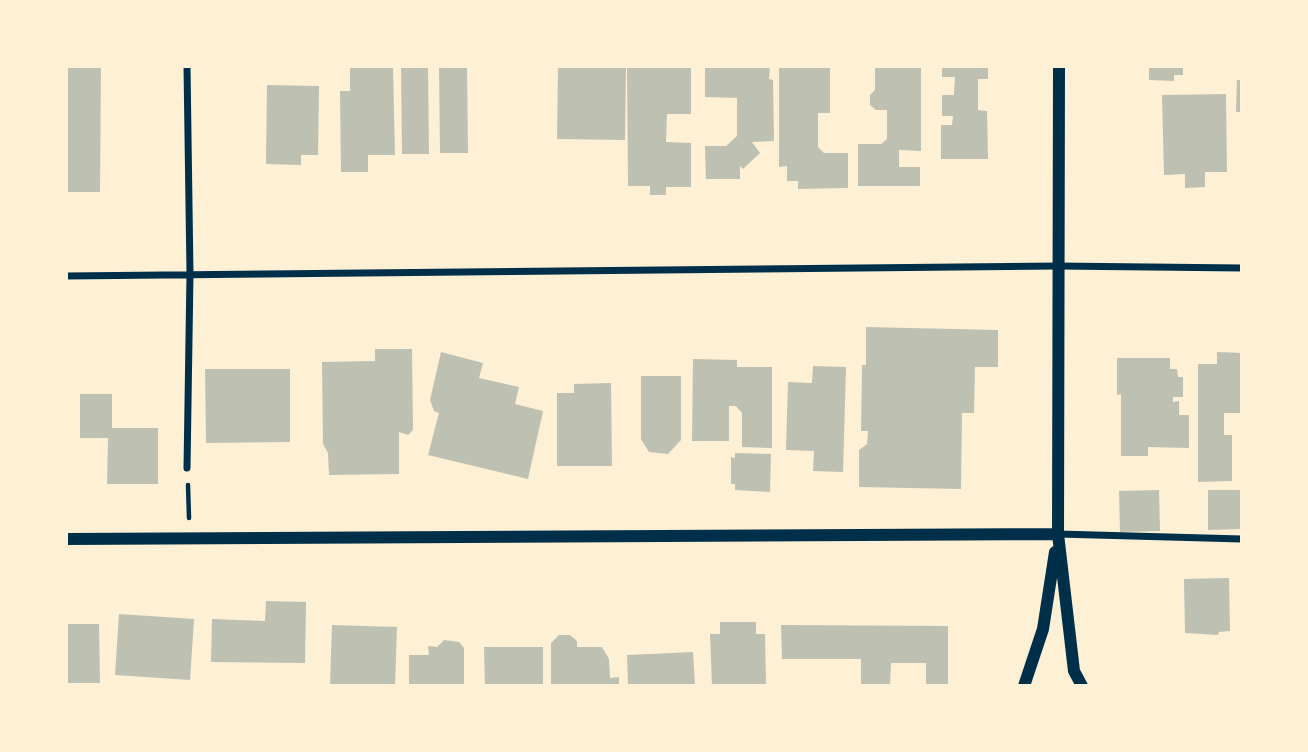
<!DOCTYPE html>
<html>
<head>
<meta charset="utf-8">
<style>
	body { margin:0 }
	#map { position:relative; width:1308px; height:752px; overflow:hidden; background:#fdf0d5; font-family:"Golos Text",sans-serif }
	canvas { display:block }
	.frame { position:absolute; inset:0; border:68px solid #fdf0d5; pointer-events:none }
</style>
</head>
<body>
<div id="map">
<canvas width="1308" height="752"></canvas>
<div class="frame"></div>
</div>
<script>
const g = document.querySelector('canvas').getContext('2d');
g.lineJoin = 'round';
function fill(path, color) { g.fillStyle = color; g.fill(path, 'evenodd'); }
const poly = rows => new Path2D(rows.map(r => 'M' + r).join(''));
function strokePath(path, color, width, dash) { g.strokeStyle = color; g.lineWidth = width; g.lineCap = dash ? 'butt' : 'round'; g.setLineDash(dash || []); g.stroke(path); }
fill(poly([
	[66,66,101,66,100,192,66,192],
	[350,66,393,66,395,155,368,155,368,172,341,172,340,91,350,91],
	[401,66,428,66,429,154,402,154],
	[439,66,467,66,468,153,440,153],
	[558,66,626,66,625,140,557,139],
	[627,66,691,66,691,114,667,114,666,142,691,143,691,187,666,187,666,195,650,195,650,186,628,186],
	[705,66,770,66,769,79,773,80,774,141,752,142,760,153,743,169,740,166,740,179,706,179,705,146,726,146,737,136,737,98,705,97],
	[779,66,830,66,830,113,818,113,818,147,824,153,848,153,848,188,798,189,798,181,787,181,787,166,779,167],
	[875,66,921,66,921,151,899,150,899,167,920,167,920,186,858,186,858,144,881,144,887,139,887,110,876,110,870,105,870,95,875,90],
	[942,66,988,66,988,79,978,79,978,110,987,111,988,159,941,159,941,125,952,125,953,116,942,116,942,95,954,95,955,77,942,77],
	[1149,66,1183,66,1183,75,1174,75,1174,81,1149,80],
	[1237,80,1242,80,1242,112,1236,112],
	[267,85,319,86,318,155,301,155,301,165,266,164],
	[1226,94,1227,172,1205,172,1205,187,1185,188,1185,174,1164,175,1162,95],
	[866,327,998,330,998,367,975,367,974,413,962,413,961,489,859,487,859,450,867,444,868,431,861,431,862,365,866,365],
	[375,349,412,349,413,430,408,435,399,432,399,474,329,475,328,453,323,444,322,362,375,361],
	[441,352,483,363,479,378,519,387,515,404,543,411,528,479,428,455,439,413,434,411,430,400],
	[1217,352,1242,353,1242,413,1224,413,1224,435,1232,435,1232,481,1198,482,1198,364,1217,364],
	[1117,358,1170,358,1170,369,1177,369,1178,377,1183,377,1183,397,1173,397,1173,402,1179,401,1179,415,1189,415,1189,448,1148,447,1148,456,1121,456,1121,394,1117,395],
	[693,359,737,360,737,367,772,367,772,448,742,447,742,413,736,406,729,406,729,441,692,441],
	[813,366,846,367,843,472,813,471,814,451,786,450,788,382,812,383],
	[205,369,290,369,290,442,206,443],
	[641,376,681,376,681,440,668,454,649,452,641,439],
	[611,383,612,466,557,466,557,393,574,393,574,384],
	[80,394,112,394,112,428,158,428,158,484,107,484,108,438,80,438],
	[735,453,771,454,770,492,735,490,735,484,731,484,731,457,735,458],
	[1159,490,1160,531,1120,532,1119,491],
	[1208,490,1242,490,1242,529,1208,530],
	[1229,578,1230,631,1219,632,1218,635,1185,633,1184,579],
	[266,601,306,602,305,663,211,662,212,619,265,621],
	[119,614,194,619,190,680,115,675],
	[720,622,756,622,756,634,765,634,766,686,712,686,710,634,720,634],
	[66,624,99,624,100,683,66,683],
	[332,625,397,627,395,686,330,686],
	[781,625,948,626,948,686,926,686,926,663,891,663,890,686,861,686,861,659,782,659],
	[559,635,570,635,577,641,577,647,602,647,609,659,610,678,619,677,619,686,551,686,551,643],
	[444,640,459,642,464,648,464,686,409,686,409,655,429,655,428,646,437,647],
	[484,647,543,647,543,686,485,686],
	[693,652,695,686,628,686,627,655]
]), '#bec0b2');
strokePath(poly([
	[188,485,189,518]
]), '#003049', 4.5);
strokePath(poly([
	[187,66,190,274,187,468],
	[66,276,1057,266,1242,268],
	[1058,534,1242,539]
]), '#003049', 7);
strokePath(poly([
	[1059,66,1058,534,1074,671,1082,686],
	[66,539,1058,534],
	[1024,686,1043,629,1055,552]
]), '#003049', 12);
</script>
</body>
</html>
